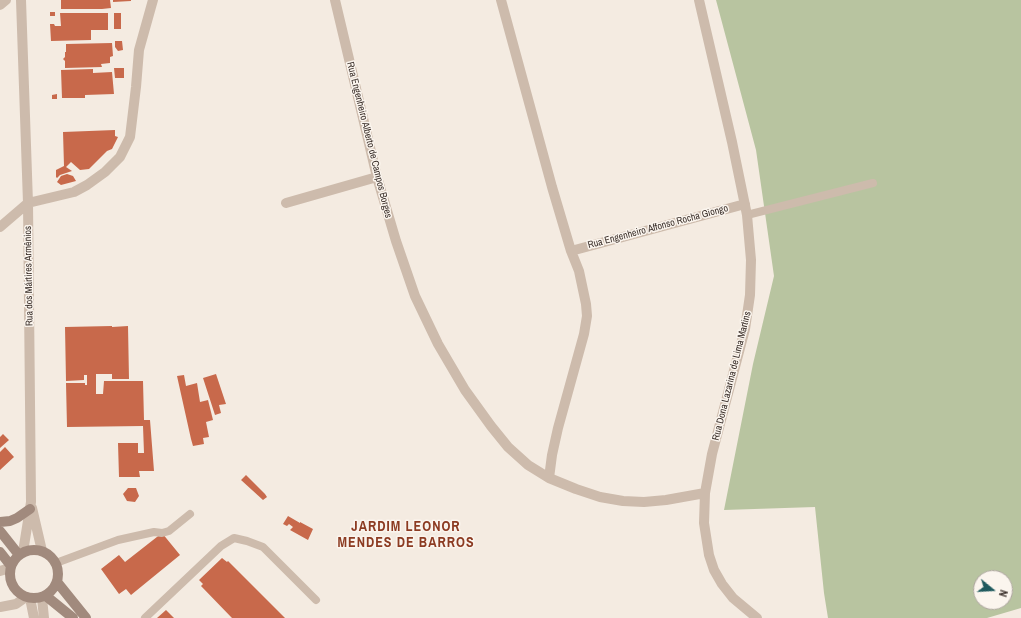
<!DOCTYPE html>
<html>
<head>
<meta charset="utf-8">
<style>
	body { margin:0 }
	#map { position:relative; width:1021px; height:618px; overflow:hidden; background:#f4ebe1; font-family:"Archivo Narrow",sans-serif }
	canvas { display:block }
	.north { position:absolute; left:973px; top:570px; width:40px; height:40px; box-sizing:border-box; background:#fbf5ee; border:1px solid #aea6a0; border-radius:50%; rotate:108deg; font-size:11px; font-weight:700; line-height:16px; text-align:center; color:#3b302b }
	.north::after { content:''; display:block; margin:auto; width:14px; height:18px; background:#1f5a5e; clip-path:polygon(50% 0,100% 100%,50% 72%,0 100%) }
</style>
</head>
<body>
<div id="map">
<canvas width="1021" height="618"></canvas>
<div class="north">N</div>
</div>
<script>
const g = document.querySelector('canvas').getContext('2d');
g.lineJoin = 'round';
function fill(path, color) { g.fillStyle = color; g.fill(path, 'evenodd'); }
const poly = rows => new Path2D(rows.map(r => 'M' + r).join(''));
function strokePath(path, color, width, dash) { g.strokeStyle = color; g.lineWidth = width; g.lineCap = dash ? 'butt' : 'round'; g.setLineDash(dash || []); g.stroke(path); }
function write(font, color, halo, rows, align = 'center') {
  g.font = font + ' "Archivo Narrow",sans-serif'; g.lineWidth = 3; g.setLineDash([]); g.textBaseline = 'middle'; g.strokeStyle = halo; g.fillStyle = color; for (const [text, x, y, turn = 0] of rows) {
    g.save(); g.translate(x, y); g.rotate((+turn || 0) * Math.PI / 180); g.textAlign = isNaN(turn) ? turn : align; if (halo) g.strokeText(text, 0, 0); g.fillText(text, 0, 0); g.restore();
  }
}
fill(poly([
	[716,0,1021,0,1021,608,987,618,828,618,824,593,815,507,724,510,753,364,774,276,756,150],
	[981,578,1005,578,1005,602,981,602]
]), '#b8c4a0');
fill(poly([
	[61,0,110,0,111,8,102,9,61,9],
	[113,0,131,0,131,1,113,2],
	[50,12,55,12,55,16,50,16],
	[60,13,108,13,108,30,91,30,91,40,51,41,50,24,54,24,55,26,61,26],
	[114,13,121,13,121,29,114,29],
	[115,41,122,41,123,50,118,51,115,47],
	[112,43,113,56,110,57,110,63,101,64,102,67,65,68,65,61,63,59,65,57,65,52,66,52,66,44],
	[114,68,124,68,124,78,115,78],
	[93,69,93,73,112,72,114,94,85,95,85,98,62,98,61,70],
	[57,94,57,99,52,99,52,95],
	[115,130,115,136,118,137,112,149,107,151,89,169,80,170,71,162,66,167,72,171,60,175,57,178,56,177,56,170,64,166,63,132],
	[67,174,73,176,76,181,61,185,57,182,61,176],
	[112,326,112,327,128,326,129,379,112,379,112,374,96,374,96,394,103,394,104,381,143,381,144,420,150,420,154,471,139,471,140,477,119,477,118,443,138,443,138,453,144,453,143,426,67,427,66,383,85,383,85,385,87,385,87,375,84,375,84,380,66,381,65,327],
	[216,374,226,404,219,405,221,413,215,415,203,378],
	[184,375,186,386,197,383,200,402,208,400,213,420,206,422,209,437,203,438,204,444,193,446,191,439,177,376],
	[3,434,9,440,0,448,0,437],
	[5,447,14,457,0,470,0,452],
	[246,475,265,494,267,497,263,500,241,480],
	[128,488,136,488,139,496,135,502,127,501,123,494],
	[288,516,300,523,300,522,313,529,308,540,290,530,293,527,289,524,287,526,283,524],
	[162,533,180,555,131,595,126,589,119,594,101,569,119,555,125,562],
	[222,558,227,562,228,561,285,618,232,618,201,586,203,584,199,580],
	[166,610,174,618,157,618]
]), '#c8694b');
strokePath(poly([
	[747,215,873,183],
	[56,563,118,540,154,532,162,533,169,531,190,514],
	[145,618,221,546,234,538,247,541,263,547,316,600]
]), '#cdbbac', 8);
strokePath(poly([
	[21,0,28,203,31,502,23,552],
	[335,0,377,177,396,241,415,296,438,344,465,390,491,426,508,447,528,465,549,478,576,489,600,497,623,501,644,502,666,500,705,493],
	[501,0,552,187,571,251,579,271,586,304,587,316,584,334,558,428,552,455,549,478],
	[699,0,732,142,747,215,751,260,750,295,745,329,712,454,705,493,704,523,709,555,714,570,722,584,733,598,757,618],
	[0,5,6,0],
	[286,203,377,177],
	[0,227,28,203,74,192,87,185,105,172,120,157,130,137,136,87,139,50,153,0],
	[571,251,745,204],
	[32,508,42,551],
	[0,571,10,568],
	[30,598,34,618],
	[42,598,44,618],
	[0,607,16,604,26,597]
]), '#cdbbac', 10);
strokePath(poly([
	[0,522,10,521,17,518,30,509],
	[0,531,19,555],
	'10 574a24 24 0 1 1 48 0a24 24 0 1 1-48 0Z',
	[0,552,11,566],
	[57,582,86,618],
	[46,596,73,618]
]), '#a18a7d', 10);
write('10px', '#3b302b', '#fbf5ee', [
	["Rua Engenheiro Alberto de Campos Borges",369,140,76],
	["Rua Engenheiro Affonso Rocha Giongo",658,227,-15],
	["Rua dos Mártires Armênios",29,276,-91],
	["Rua Dona Lazarina de Lima Martins",732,376,-76]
]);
g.letterSpacing = '1px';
write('bold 14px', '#8c3b22', '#fbf5ee', [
	["JARDIM LEONOR",406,527],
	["MENDES DE BARROS",406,543]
]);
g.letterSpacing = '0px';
</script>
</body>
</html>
